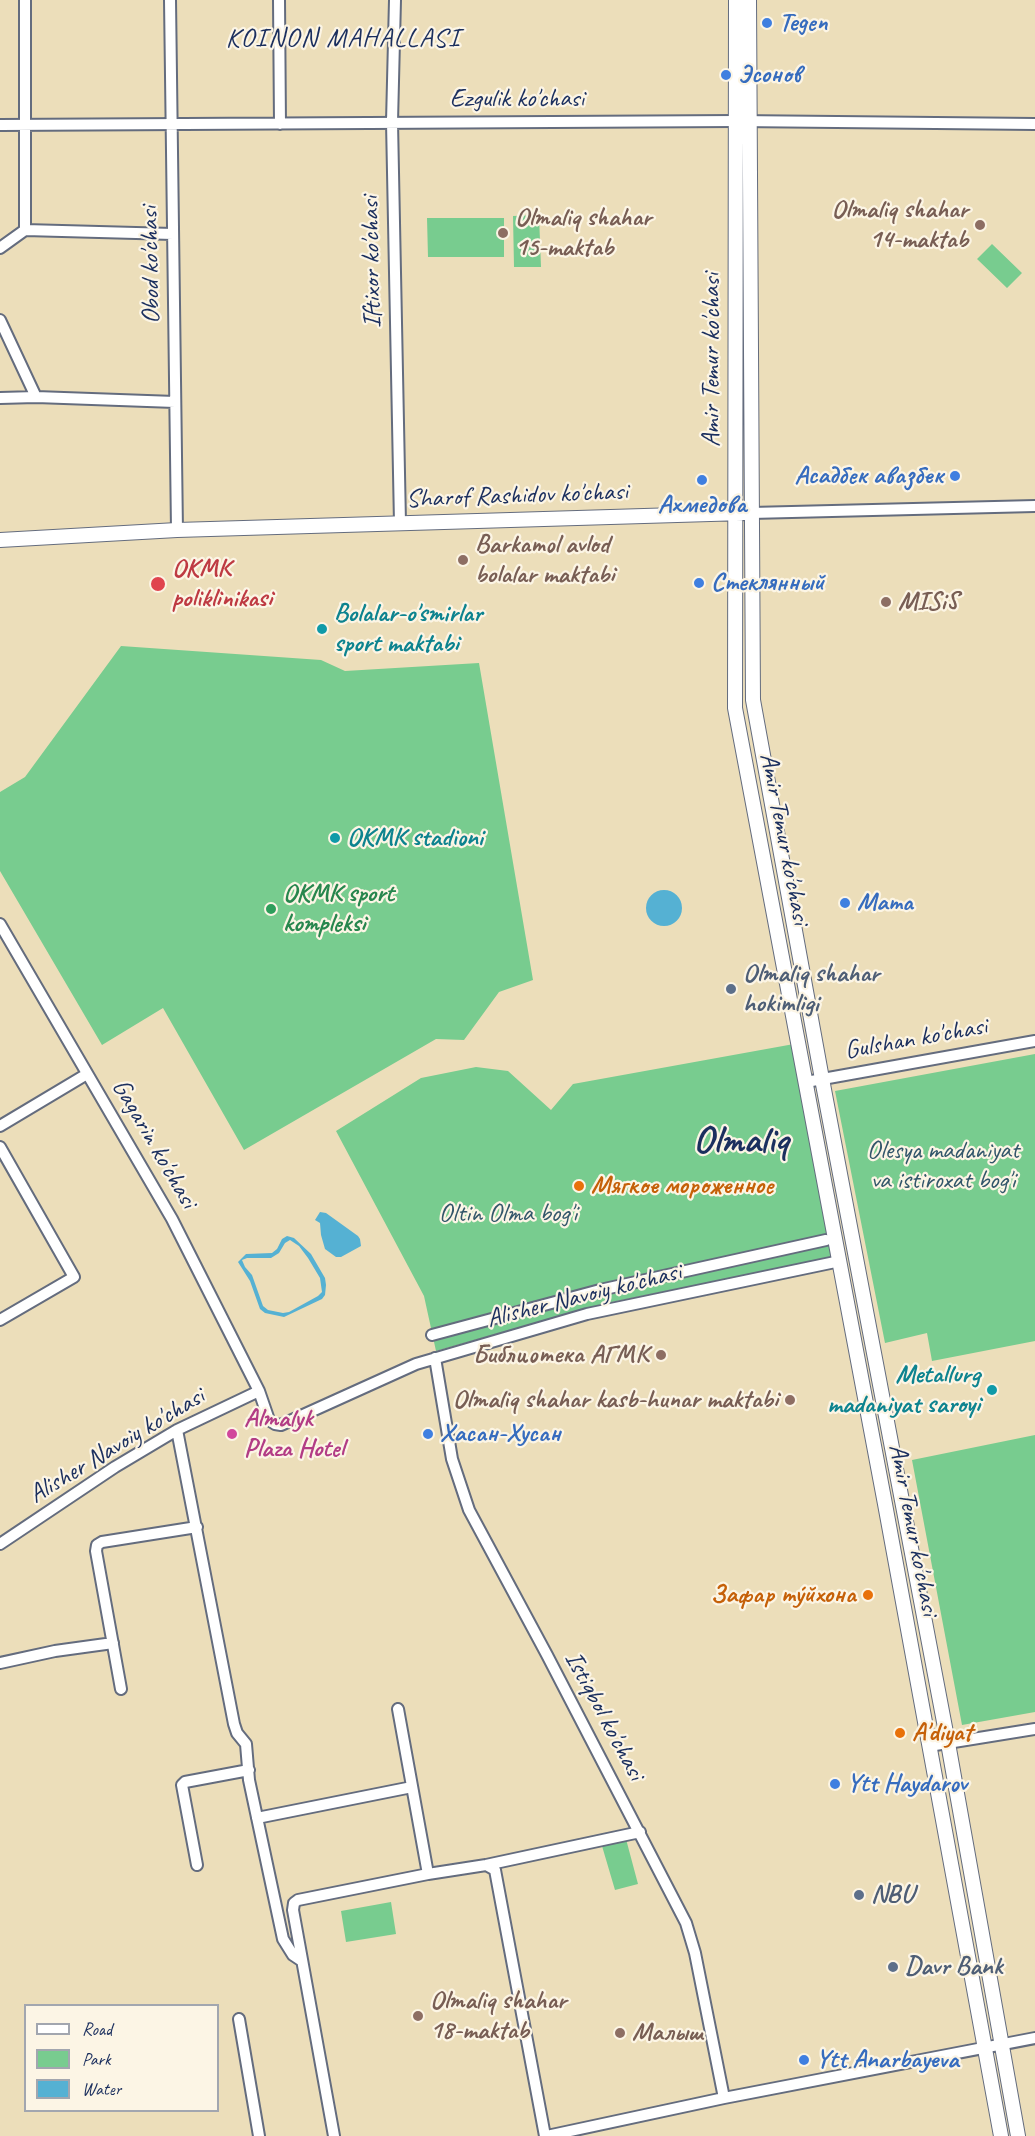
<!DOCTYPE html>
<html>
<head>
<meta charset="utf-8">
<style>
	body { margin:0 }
	#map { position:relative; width:1035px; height:2136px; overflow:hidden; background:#ecdeba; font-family:Caveat,sans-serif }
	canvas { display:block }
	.legend { position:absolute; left:24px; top:2004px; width:195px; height:108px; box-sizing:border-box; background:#fcf5e5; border:2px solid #a2a6af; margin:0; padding:8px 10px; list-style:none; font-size:18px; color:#1b2f5e }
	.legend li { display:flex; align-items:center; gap:12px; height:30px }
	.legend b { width:30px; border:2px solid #a2a6af }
</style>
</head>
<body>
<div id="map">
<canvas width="1035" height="2136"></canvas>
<ul class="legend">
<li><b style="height:8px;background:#fff"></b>Road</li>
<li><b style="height:16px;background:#78cc8f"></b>Park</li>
<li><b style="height:16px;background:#55b1d3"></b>Water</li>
</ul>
</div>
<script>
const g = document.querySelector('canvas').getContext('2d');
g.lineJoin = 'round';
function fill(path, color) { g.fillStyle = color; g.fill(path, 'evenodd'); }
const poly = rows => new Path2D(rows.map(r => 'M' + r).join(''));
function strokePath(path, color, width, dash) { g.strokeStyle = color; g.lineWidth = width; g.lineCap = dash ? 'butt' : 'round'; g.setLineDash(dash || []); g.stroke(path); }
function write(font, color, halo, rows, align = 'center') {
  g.font = font + ' Caveat,sans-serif'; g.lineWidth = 4.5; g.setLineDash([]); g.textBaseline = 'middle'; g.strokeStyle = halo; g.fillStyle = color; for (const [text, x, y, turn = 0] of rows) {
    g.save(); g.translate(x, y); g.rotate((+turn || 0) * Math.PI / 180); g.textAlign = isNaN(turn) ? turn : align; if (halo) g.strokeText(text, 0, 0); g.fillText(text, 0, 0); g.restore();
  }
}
fill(poly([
	[539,215,541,267,514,267,513,216],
	[427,218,504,218,504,257,428,257],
	[992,244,1022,273,1007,288,977,259],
	[121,646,321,660,345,671,479,663,533,980,499,992,464,1040,436,1039,244,1150,163,1008,102,1045,0,871,0,792,25,777],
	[794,1044,834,1257,602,1304,436,1351,424,1296,336,1131,421,1078,476,1067,508,1071,551,1110,573,1084],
	[1035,1054,1035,1341,932,1361,927,1333,885,1343,835,1091],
	[1035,1435,1035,1712,962,1725,912,1460],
	[626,1839,638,1884,615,1890,602,1846],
	[391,1902,396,1934,346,1942,341,1911]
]), '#78cc8f');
fill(poly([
	'646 908a18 18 0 1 1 36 0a18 18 0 1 1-36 0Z',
	[320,1212,326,1213,358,1236,360,1239,361,1246,341,1257,336,1257,325,1249,321,1235,320,1223,315,1220],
	[287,1236,294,1238,311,1254,325,1278,326,1285,325,1295,322,1299,284,1317,265,1313,260,1309,250,1281,238,1262,246,1254,272,1253,277,1249,282,1239],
	[290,1240,299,1246,308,1258,320,1278,322,1292,318,1296,289,1312,283,1313,268,1310,263,1306,252,1275,245,1267,242,1260,247,1258,271,1258,279,1253,285,1243]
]), '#55b1d3');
const minor = poly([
	[170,0,177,530],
	[279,0,280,124],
	[395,0,392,122,400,523],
	[0,125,737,121,1035,124],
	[25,230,173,234],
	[0,248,25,230,25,0],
	[0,320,36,397],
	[0,398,36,397,175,402],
	[751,513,1035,506],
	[0,924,172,1219,259,1391,269,1420,275,1424,281,1425,416,1364,587,1314,840,1261],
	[806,1082,1035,1041],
	[0,1126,87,1074],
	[0,1147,74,1277,0,1320],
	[432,1335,600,1290,826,1240],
	[435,1358,452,1459,469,1510,547,1655,686,1923,695,1953,724,2098],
	[177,1430,234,1724,237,1733,246,1744,249,1780,283,1939,293,1955,302,1961],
	[0,1544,115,1467,177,1430,259,1391],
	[0,1663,55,1651,113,1643],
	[121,1689,96,1551,97,1545,102,1542,197,1527],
	[398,1709,428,1874],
	[929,1746,1035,1729],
	[257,1818,412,1787],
	[197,1865,182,1785,185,1782,249,1770],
	[486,1865,495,1870,545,2136],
	[239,2019,259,2136],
	[334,2136,293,1910,294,1903,298,1900,428,1874,486,1865,640,1832],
	[547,2136,724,2098,1035,2038]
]);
const major = poly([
	[736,0,735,708,885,1504,1001,2136],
	[749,0,753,700,822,1079,948,1743,1018,2136],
	[0,540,177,530,744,513]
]);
strokePath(minor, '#646c7e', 14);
strokePath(major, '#646c7e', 16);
strokePath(minor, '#fff', 10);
strokePath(major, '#fff', 14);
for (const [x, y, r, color] of [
	[767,23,6,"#3f7fe0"],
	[726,75,6,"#3f7fe0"],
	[980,225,6,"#8d6e63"],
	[503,233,6,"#8d6e63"],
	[955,476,6,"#3f7fe0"],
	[702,480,6,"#3f7fe0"],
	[463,560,6,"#8d6e63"],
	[699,583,6,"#3f7fe0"],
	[158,584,8,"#e0444e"],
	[886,602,6,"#8d6e63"],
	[322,629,6,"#0f9aa8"],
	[335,838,6,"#0f9aa8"],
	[845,903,6,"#3f7fe0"],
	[271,909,6,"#2e9e5b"],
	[731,989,6,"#5c6f8a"],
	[579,1186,6,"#e8710a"],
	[661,1355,6,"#8d6e63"],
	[992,1390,6,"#0f9aa8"],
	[790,1400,6,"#8d6e63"],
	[232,1434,6,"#d1479c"],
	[428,1434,6,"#3f7fe0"],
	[868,1595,6,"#e8710a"],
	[900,1733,6,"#e8710a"],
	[835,1784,6,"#3f7fe0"],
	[859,1895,6,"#5c6f8a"],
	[893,1967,6,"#5c6f8a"],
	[418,2016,6,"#8d6e63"],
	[620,2033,6,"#8d6e63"],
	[804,2060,6,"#3f7fe0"]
]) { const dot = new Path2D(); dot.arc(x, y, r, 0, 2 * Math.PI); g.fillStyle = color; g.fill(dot); strokePath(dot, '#fcf5e5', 2); }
write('bold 26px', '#366cbe', '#fcf5e5', [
	["Tegen",779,23],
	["Эсонов",738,75],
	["Асадбек авазбек",943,476,"right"],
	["Ахмедова",702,505,"center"],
	["Стеклянный",711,583],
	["Мата",857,903],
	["Хасан-Хусан",440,1434],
	["Ytt Haydarov",847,1784],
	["Ytt Anarbayeva",816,2060]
], 'left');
write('26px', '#1b2f5e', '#fcf5e5', [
	["Ezgulik ko'chasi",517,99],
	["Iftixor ko'chasi",372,262,-91],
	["Obod ko'chasi",151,265,-91],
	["Amir Temur ko'chasi",712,360,-90],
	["Sharof Rashidov ko'chasi",517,496,-2],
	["Amir Temur ko'chasi",784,839,79],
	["Gulshan ko'chasi",916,1039,-10],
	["Gagarin ko'chasi",154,1144,60],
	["Alisher Navoiy ko'chasi",584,1296,-14],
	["Alisher Navoiy ko'chasi",117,1446,-31],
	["Amir Temur ko'chasi",913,1530,79],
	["Istiqbol ko'chasi",604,1716,62]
]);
write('bold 26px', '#785e54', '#fcf5e5', [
	["Olmaliq shahar",968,210,"right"],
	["14-maktab",968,240,"right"],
	["Olmaliq shahar",515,218],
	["15-maktab",515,248],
	["Barkamol avlod",475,545],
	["bolalar maktabi",475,575],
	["MISiS",898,602],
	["Библиотека АГМК",649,1355,"right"],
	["Olmaliq shahar kasb-hunar maktabi",778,1400,"right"],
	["Olmaliq shahar",430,2001],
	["18-maktab",430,2031],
	["Малыш",632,2033]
], 'left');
write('bold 26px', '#be3a42', '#fcf5e5', [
	["OKMK",172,569],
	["poliklinikasi",172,599]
], 'left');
write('bold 26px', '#0d838f', '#fcf5e5', [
	["Bolalar-o'smirlar",334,614],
	["sport maktabi",334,644],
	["OKMK stadioni",347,838],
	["Metallurg",980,1375,"right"],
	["madaniyat saroyi",980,1405,"right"]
], 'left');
write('bold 26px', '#27864d', '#fcf5e5', [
	["OKMK sport",283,894],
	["kompleksi",283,924]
], 'left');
write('bold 26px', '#4e5e75', '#fcf5e5', [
	["Olmaliq shahar",743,974],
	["hokimligi",743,1004],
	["NBU",871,1895],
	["Davr Bank",905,1967]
], 'left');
write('26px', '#32566a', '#fcf5e5', [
	["Olesya madaniyat",943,1151],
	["va istiroxat bog'i",943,1181],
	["Oltin Olma bog'i",508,1214]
]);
write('bold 26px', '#c56008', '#fcf5e5', [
	["Мягкое мороженное",591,1186],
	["Зафар тýйхона",856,1595,"right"],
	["A'diyat",912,1733]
], 'left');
write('bold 26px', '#b23c85', '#fcf5e5', [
	["Almalyk",244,1419],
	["Plaza Hotel",244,1449]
], 'left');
g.letterSpacing = '1.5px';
write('27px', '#1b2f5e', '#fcf5e5', [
	["KOINON MAHALLASI",343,39]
]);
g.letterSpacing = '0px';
write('bold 38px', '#1b2f5e', '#fcf5e5', [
	["Olmaliq",741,1142]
]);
</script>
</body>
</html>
